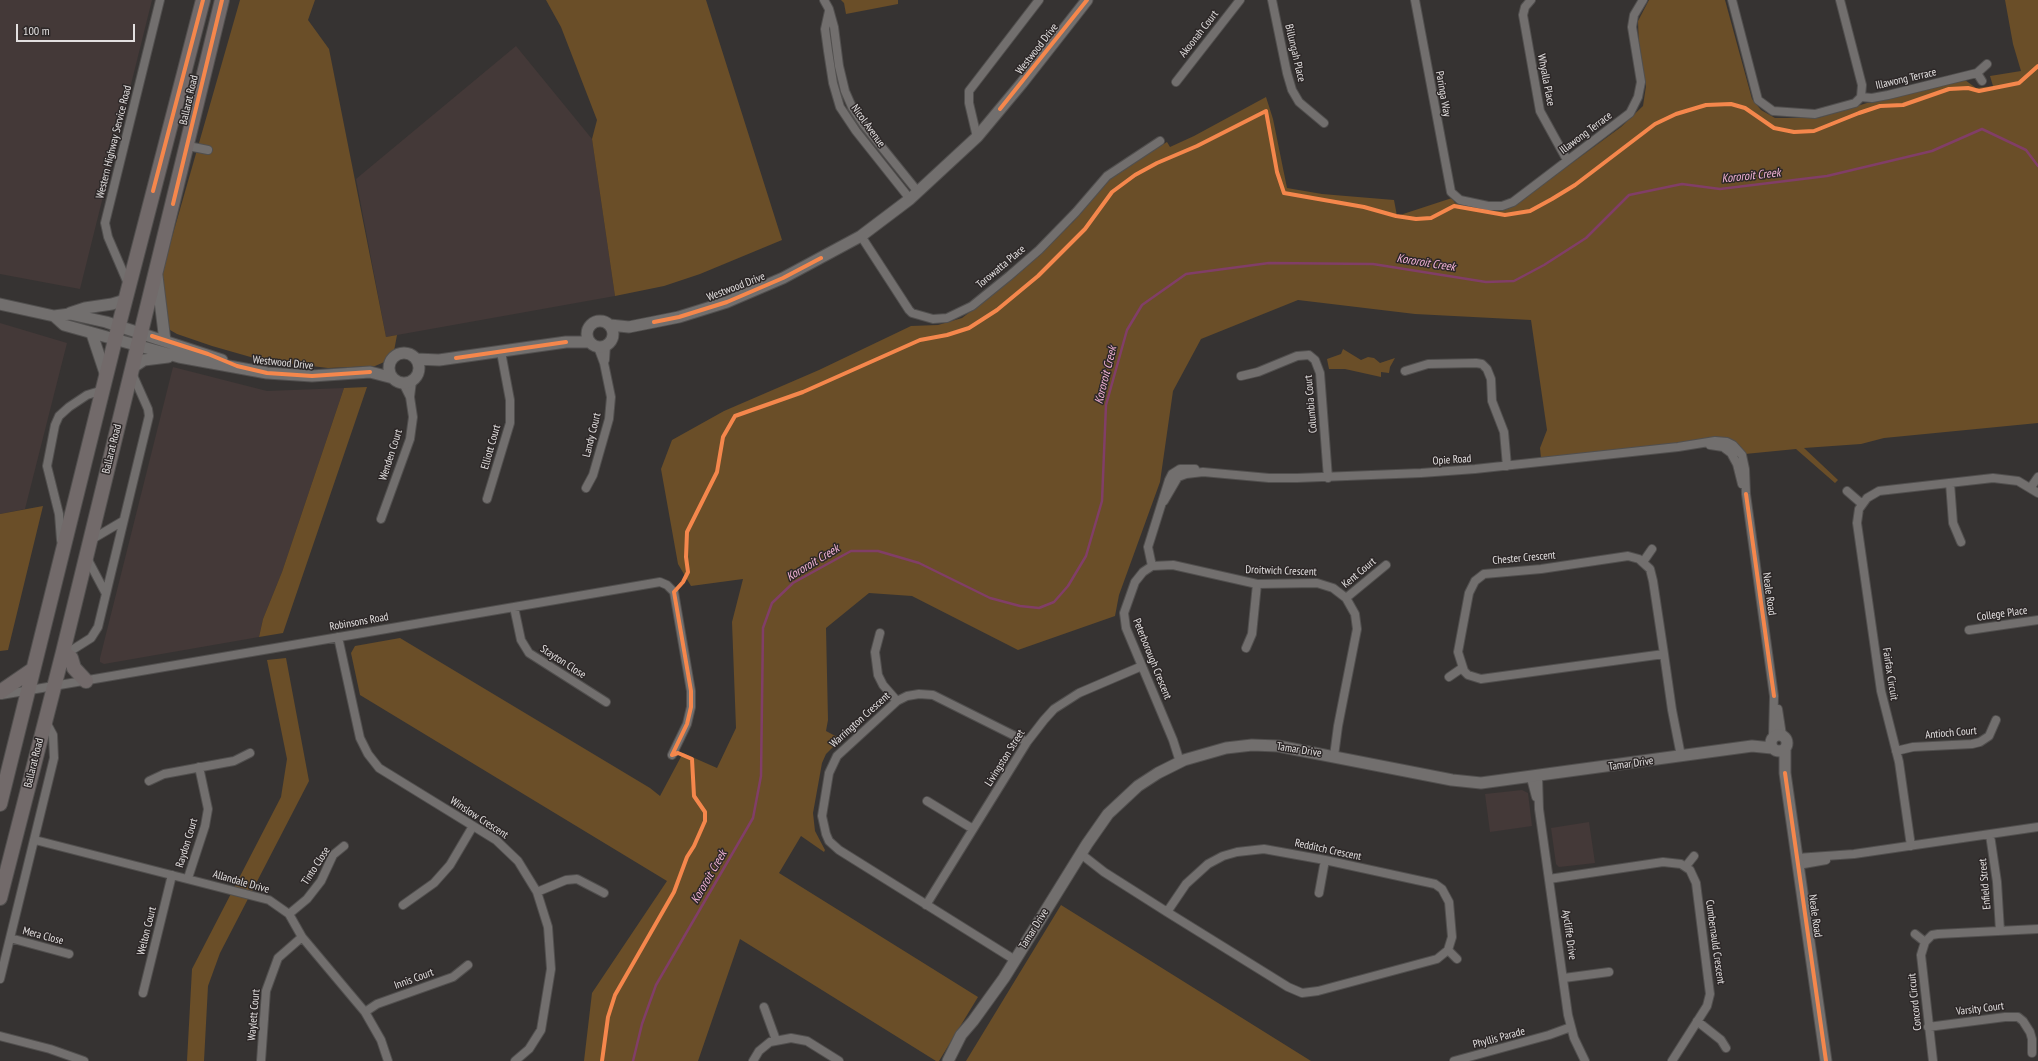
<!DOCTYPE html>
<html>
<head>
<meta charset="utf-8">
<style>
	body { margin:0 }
	#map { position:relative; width:2038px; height:1061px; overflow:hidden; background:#363332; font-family:"PT Sans Narrow",sans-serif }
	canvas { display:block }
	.scale { position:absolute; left:16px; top:24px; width:119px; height:18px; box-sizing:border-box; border:2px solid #e3e0e0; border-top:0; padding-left:5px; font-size:12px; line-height:14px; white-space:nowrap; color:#e3e0e0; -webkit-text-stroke:3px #2d2828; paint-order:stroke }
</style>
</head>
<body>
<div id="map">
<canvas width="2038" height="1061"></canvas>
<div class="scale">100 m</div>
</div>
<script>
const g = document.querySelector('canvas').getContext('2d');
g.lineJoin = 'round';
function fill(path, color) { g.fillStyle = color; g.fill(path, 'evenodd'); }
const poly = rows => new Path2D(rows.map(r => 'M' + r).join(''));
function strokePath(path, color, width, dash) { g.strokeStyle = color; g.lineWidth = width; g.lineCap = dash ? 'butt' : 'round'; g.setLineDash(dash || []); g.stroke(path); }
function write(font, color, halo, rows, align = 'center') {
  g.font = font + ' "PT Sans Narrow",sans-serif'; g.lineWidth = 3; g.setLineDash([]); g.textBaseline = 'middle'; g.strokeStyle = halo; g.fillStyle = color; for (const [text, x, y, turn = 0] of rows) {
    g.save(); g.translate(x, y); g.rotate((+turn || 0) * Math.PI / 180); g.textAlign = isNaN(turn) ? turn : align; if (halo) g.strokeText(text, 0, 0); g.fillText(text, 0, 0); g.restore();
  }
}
fill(poly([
	[0,0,152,0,80,289,0,274],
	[516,46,592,139,615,296,386,337,356,179],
	[0,323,67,343,25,509,0,514],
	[173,367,267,391,344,388,282,572,263,619,259,637,104,664,100,662,100,658],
	[1522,790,1528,793,1532,826,1490,832,1485,794],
	[1589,822,1595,863,1559,867,1556,864,1551,828]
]), '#443938');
fill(poly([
	[240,0,315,0,308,20,329,49,386,337,397,335,394,351,388,360,382,363,375,366,328,368,261,360,212,346,177,334,170,330,165,324,161,291,162,272],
	[546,0,706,0,782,240,700,274,664,286,615,296,592,139,597,120,561,27],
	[841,0,898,0,898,4,846,14,844,3],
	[1649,0,1725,0,1752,99,1761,110,1775,118,1818,118,1867,103,1965,80,1976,88,1993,86,1990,76,2021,71,2013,44,2005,0,2038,0,2038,423,1884,438,1861,444,1804,448,1838,480,1835,483,1796,449,1745,454,1737,444,1625,449,1541,458,1540,448,1547,430,1531,320,1415,314,1298,300,1201,339,1173,391,1160,482,1119,595,1115,616,1018,650,912,596,869,593,826,628,828,720,826,731,841,739,826,754,822,763,813,813,815,831,825,850,824,852,801,836,779,873,978,997,939,1061,936,1061,740,939,698,1061,584,1061,592,993,667,881,360,695,351,653,355,646,400,638,650,788,660,796,683,753,717,768,736,728,732,622,743,579,691,586,678,564,661,469,672,440,724,411,819,370,911,326,938,325,962,318,996,292,1073,222,1113,174,1167,142,1170,147,1194,136,1266,97,1273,119,1287,188,1322,194,1394,200,1397,216,1452,198,1455,203,1471,207,1498,211,1512,207,1621,127,1643,106,1646,86,1639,48,1638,21],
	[1343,349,1361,360,1368,357,1374,358,1380,363,1395,358,1390,367,1389,373,1381,372,1381,377,1345,369,1329,369,1327,359,1341,354],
	[367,387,283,633,259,637,263,619,282,572,344,388],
	[43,506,8,650,0,651,0,514],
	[286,658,309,781,220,953,208,986,204,1061,187,1061,192,969,281,797,287,759,267,660],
	[1061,905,1311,1061,966,1061]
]), '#6a4e28');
strokePath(poly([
	[633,1061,642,1024,656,985,753,818,761,776,763,628,772,603,793,583,851,551,878,551,919,563,990,598,1020,606,1039,608,1054,602,1068,586,1086,556,1102,501,1106,405,1127,330,1142,305,1186,274,1269,263,1373,264,1486,282,1514,281,1544,265,1586,238,1629,195,1682,184,1720,189,1827,176,1932,151,1982,129,2026,150,2038,166]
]), '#813e67', 2.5);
const street = poly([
	[824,0,829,9,834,27,839,66,845,91,852,107,864,125,918,192],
	[1272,0,1287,73,1292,90,1299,102,1324,123],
	[1415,0,1451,192,1460,200,1488,206,1502,206,1513,202,1630,113,1638,97,1641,82,1632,27,1634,15,1643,0],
	[1531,0,1525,7,1523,15,1540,111,1567,160],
	[1732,0,1758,100,1773,111,1815,114,1855,103,1861,97,1872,98,1888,95,1977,73,1987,64],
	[1840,0,1862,85,1861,97],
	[829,11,825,29,828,51,833,83,840,107,856,131,910,199],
	[1977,73,1982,81],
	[1176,82,1240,0],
	[977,137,969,103,969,91,1039,0],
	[188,146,208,150],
	[861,236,909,310,912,313,933,319,947,318,972,306,1009,276,1039,250,1076,212,1107,176,1160,141],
	[129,286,108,237,105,223,160,0],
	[605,360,606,345],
	[1405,371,1428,364,1476,363,1482,364,1487,369,1491,379,1492,401,1504,432,1507,466],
	[1241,376,1258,372,1297,356,1309,355,1315,360,1320,373,1328,478],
	[403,383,410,397],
	[1710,445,1723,447,1731,453,1737,464,1742,484],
	[1950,483,1953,523,1961,542],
	[2031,487,2038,477],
	[586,488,593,475,609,419,611,397,604,363,598,347],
	[1847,491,1862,504],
	[487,499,510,423,510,400,501,352],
	[1164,501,1178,477,1186,474,1203,472,1269,478,1297,478,1421,473,1475,469,1678,447,1715,441,1727,442,1733,445,1742,455,1745,469,1746,494,1774,696,1773,737],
	[381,519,410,439,413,417,410,397,412,381],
	[61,540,59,514,47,466,55,425,59,416,69,407,87,395,103,390],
	[89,541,123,521],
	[87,558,105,592],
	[1643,562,1652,549],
	[1152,566,1173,565,1257,584,1317,583,1333,588,1346,598,1355,614,1357,629,1338,726,1334,756],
	[1346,598,1386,565],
	[514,607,521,640,529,653,606,702],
	[1969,630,2038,620],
	[880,633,875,652,878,675,883,685,897,701],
	[338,637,360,738,368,754,379,768,496,840,518,861,537,892,548,927,551,969,541,1030,529,1049,515,1061],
	[1246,648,1252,634,1257,584],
	[63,652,72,650,91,638,98,627,149,416,148,409,132,373],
	[1664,654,1481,679,1468,675,1464,671,1458,652,1469,593,1475,581,1484,574,1541,569,1628,556,1639,559,1650,569,1653,581,1664,654,1672,710,1681,756],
	[1449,677,1462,668],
	[1,695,660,582,667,585,674,592,691,691,691,707,687,724,672,755],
	[1778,709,1782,735],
	[1896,751,1913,747,1972,744,1980,742,1989,736,1996,720],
	[1180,762,1173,740,1126,628,1124,613,1135,582,1143,572,1152,566,1148,547,1169,480,1172,474,1180,469,1195,469],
	[1538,777,1539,809,1568,1015,1574,1038,1585,1061],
	[1531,778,1536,797],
	[149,781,164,774,234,761,250,753],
	[927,801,973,829],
	[1990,835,1997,882,2000,931],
	[35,840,269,900,289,914,302,937,365,1012,381,1040,388,1061],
	[1911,846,1899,762,1881,691,1857,523,1859,509,1867,498,1879,491,1993,478,2018,481,2038,493],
	[1081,854,1104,872,1167,912,1288,987,1302,993,1318,991,1437,959,1448,950,1452,937,1449,902,1442,889,1435,884,1325,860,1264,849,1237,852,1223,856,1208,864,1186,884,1167,912],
	[1797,858,1854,854,2038,827],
	[1798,865,1826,860],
	[1686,866,1694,856],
	[188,878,205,826,208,809,199,767],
	[1549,879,1663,862,1681,864,1690,870,1696,883,1710,994,1707,1006,1672,1061],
	[537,892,566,880,577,879,604,893],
	[1319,893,1325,860],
	[403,905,434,883,450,865,473,826],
	[926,905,1027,742,1044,720,1054,709,1079,693,1142,666],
	[289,914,307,899,321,881,333,855,344,846],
	[1915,934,1925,942],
	[10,938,69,954],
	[1448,950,1457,959],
	[1015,960,839,850,829,841,826,834,822,816,829,773,837,756,897,701,907,696,919,694,933,695,1027,742],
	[1564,978,1609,972],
	[0,979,54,758,53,735,45,720],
	[143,993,172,875],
	[764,1007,776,1040],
	[365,1012,377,1004,453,977,468,965],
	[1697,1021,1721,1040,1726,1048],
	[1928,1027,2005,1017,2018,1017,2023,1021,2030,1032,2032,1039,2032,1053],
	[0,1036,50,1049,84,1061],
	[261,1061,266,991,278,958,302,937],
	[753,1061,759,1051,770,1042,791,1038,807,1041,839,1061],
	[1454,1061,1549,1035,1571,1027],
	[1933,1061,1921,955,1925,942,1932,935,1938,934,2038,929]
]);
const secondary = poly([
	[157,276,165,341],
	[0,304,54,316,70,314,106,322,222,360],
	[70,313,85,308,112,304,125,300],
	[54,316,64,325,179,357,267,373,312,376,370,372,393,378],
	'587 334a13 13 0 1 1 26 0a13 13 0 1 1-26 0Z',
	[610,325,629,327,679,317,727,302,783,278,861,236,910,199,977,137,1022,83,1087,0],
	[92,334,106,376],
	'389 368a15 15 0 1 1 30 0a15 15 0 1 1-30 0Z',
	[416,359,439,360,566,342,590,342],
	[132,368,144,360,168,357],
	'1771 743a8 8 0 1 1 16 0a8 8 0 1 1-16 0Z',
	[1785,749,1785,773,1826,1061],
	[948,1061,961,1035,973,1021,1004,978,1087,844,1108,814,1138,786,1158,773,1184,760,1226,748,1252,745,1278,746,1452,780,1481,783,1752,746,1772,748]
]);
const highway = poly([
	[63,652,71,658,74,668,86,681],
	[0,692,32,670],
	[0,804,115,340,203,0],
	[0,898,63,652,222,0]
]);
strokePath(street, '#514f4e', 10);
strokePath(secondary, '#514f4e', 13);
strokePath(highway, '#514f4e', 16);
strokePath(street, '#726f6e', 8);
strokePath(secondary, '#726f6e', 11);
strokePath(highway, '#726a6a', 14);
strokePath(poly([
	[1000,109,1087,0],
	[153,191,203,0],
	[173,204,222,0],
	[654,322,679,317,727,302,783,278,821,258],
	[152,336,208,354,237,366,267,373,312,376,370,372],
	[456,358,566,342],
	[1746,494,1774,696],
	[672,755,687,724,691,707,691,691,674,592,683,582,688,572,686,557,687,532,717,472,723,437,735,416,803,392,920,340,947,335,969,328,997,310,1038,276,1085,229,1112,192,1135,175,1157,163,1197,146,1266,111,1277,172,1284,193,1364,207,1396,216,1416,219,1431,218,1454,206,1505,215,1530,211,1552,199,1575,185,1655,124,1676,114,1706,105,1731,104,1745,108,1774,128,1794,132,1814,131,1859,113,1880,106,1903,105,1949,89,1968,88,1979,91,2019,83,2038,66],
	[1785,773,1826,1061],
	[602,1061,608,1017,615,995,674,892,687,857,694,846,705,821,705,812,694,796,692,759,678,753,672,755]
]), '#f5874c', 4);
write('11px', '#e3e0e0', '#2d2828', [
	["Akoonah Court",1199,34,-52],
	["Westwood Drive",1037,49,-52],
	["Billungah Place",1295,53,77],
	["Illawong Terrace",1906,79,-13],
	["Whyalla Place",1546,80,79],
	["Paringa Way",1443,94,80],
	["Ballarat Road",189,100,-77],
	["Nicol Avenue",868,126,54],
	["Illawong Terrace",1586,133,-37],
	["Western Highway Service Road",114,142,-76],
	["Torowatta Place",1001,267,-40],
	["Westwood Drive",736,287,-21],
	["Westwood Drive",283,363,6],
	["Columbia Court",1311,404,-95],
	["Landy Court",592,435,-76],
	["Elliott Court",491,447,-74],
	["Ballarat Road",112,449,-76],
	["Wenden Court",391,455,-72],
	["Opie Road",1452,460,-4],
	["Chester Crescent",1524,558,-5],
	["Droitwich Crescent",1281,571,2],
	["Kent Court",1359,573,-40],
	["Neale Road",1769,594,82],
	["College Place",2002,614,-8],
	["Robinsons Road",359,622,-10],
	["Peterborough Crescent",1152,659,68],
	["Stayton Close",563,662,33],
	["Fairfax Circuit",1890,674,81],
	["Warrington Crescent",860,720,-42],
	["Antioch Court",1951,733,-5],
	["Tamar Drive",1299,750,9],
	["Livingston Street",1005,758,-58],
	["Ballarat Road",34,763,-76],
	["Tamar Drive",1631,764,-8],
	["Winslow Crescent",479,818,33],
	["Raydon Court",187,843,-73],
	["Redditch Crescent",1328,850,12],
	["Tinto Close",316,866,-57],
	["Allandale Drive",241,882,16],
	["Enfield Street",1985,884,-95],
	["Neale Road",1815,916,82],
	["Tamar Drive",1034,929,-58],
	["Welton Court",147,931,-76],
	["Aycliffe Drive",1569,935,82],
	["Mera Close",43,936,15],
	["Cumbernauld Crescent",1715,942,82],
	["Innis Court",414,979,-20],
	["Concord Circuit",1915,1002,-96],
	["Varsity Court",1980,1009,-7],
	["Waylett Court",254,1015,-85],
	["Phyllis Parade",1499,1038,-15]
]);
write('italic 12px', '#f3b3d7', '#2d2828', [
	["Kororoit Creek",1751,176,-6],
	["Kororoit Creek",1426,263,9],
	["Kororoit Creek",1106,375,-76],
	["Kororoit Creek",813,563,-31],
	["Kororoit Creek",709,877,-60]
]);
</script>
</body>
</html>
